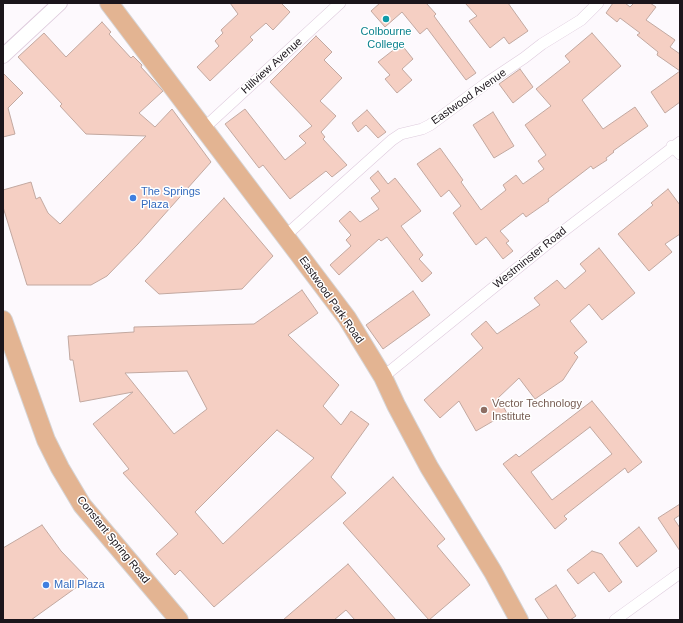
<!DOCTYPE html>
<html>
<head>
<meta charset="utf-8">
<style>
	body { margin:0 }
	#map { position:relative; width:683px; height:623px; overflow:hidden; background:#fdf9fd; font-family:Arial,sans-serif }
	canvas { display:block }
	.frame { position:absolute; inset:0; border:4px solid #1b151b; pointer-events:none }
</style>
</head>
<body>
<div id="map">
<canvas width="683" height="623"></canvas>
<div class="frame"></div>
</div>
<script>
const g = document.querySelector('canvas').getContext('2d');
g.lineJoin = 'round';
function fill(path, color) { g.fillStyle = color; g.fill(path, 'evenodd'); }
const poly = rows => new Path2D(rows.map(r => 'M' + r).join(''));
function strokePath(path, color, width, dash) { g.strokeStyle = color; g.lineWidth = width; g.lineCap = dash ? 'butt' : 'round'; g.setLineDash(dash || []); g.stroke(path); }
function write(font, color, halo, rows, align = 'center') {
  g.font = font + ' Arial,sans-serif'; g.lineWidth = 3; g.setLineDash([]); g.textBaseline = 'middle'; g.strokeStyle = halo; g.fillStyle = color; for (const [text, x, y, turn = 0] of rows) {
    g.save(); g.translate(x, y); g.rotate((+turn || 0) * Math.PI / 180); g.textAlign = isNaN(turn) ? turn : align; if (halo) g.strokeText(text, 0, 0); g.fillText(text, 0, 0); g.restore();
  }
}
const building = poly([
	[230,3,281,3,290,12,273,30,266,23,250,37,253,40,210,81,197,67,219,46,215,41,223,33,221,30,238,14,230,3],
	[380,3,426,3,436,14,434,16,476,73,466,80,427,28,420,34,402,12,385,27,371,11,380,3],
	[465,3,508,3,528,31,509,44,504,37,490,48,469,21,477,16,465,3],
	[613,3,625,3,630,7,634,3,650,3,656,7,646,20,675,40,670,47,680,54,680,71,657,55,658,52,637,35,640,33,620,18,617,22,606,13,613,3],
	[102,22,111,32,109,34,131,58,133,56,142,65,141,67,163,91,139,113,155,127,172,109,211,162,138,244,107,276,91,285,27,285,3,207,3,190,31,182,36,199,40,197,48,213,60,224,146,136,86,134,60,106,62,104,18,57,44,33,66,57,102,22],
	[592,33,621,66,582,100,603,129,635,107,648,126,613,151,614,152,606,158,607,160,593,169,591,166,548,199,549,201,526,217,523,213,500,231,509,241,506,243,513,251,503,259,486,237,476,245,453,213,461,206,449,190,441,197,417,164,440,148,463,180,461,182,481,210,506,190,503,185,516,175,523,184,544,169,538,161,546,155,525,125,551,106,536,89,570,62,565,56,592,33],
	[316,36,332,52,324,60,342,78,320,101,336,116,321,132,325,137,323,139,347,165,332,177,326,171,290,199,263,165,259,168,225,124,245,109,285,160,306,143,299,136,312,126,270,82,316,36],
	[401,44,413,59,402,69,412,80,397,93,385,79,390,75,378,62,401,44],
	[520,69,533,87,513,103,499,84,520,69],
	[680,71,680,102,665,113,651,92,680,71],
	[3,73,23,93,8,108,15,134,3,137,3,73],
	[367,110,386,132,378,138,366,125,358,132,352,123,367,110],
	[493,112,514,146,494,158,473,125,493,112],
	[378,171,388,184,395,178,421,211,401,226,423,255,419,259,432,273,422,282,387,237,381,241,379,239,339,275,330,265,351,246,346,240,351,235,339,221,350,211,360,222,379,209,371,198,380,191,370,178,378,171],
	[668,189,680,205,680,234,665,244,672,252,649,271,618,234,653,205,651,203,668,189],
	[224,198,273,256,242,289,159,294,145,281,224,198],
	[599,248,635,293,602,320,589,304,570,321,587,342,574,353,578,357,563,380,535,399,519,378,498,398,507,413,476,431,459,401,440,418,424,400,483,348,471,334,486,321,497,334,540,305,534,298,557,280,565,289,586,271,580,264,599,248],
	[302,290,318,313,288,335,339,385,323,406,341,425,351,411,369,424,331,477,346,493,214,607,180,570,175,575,156,554,178,534,123,473,129,469,93,424,133,392,80,402,73,360,70,360,68,336,134,332,134,327,254,324,302,290],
	[187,371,207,409,174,434,125,373,187,371],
	[277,430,314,458,223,544,195,512,277,430],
	[413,291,430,315,383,349,366,325,413,291],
	[592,401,642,462,628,473,625,468,564,516,567,519,555,529,503,464,516,454,519,457,592,401],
	[590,427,612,454,552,500,531,472,590,427],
	[393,477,445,539,437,546,470,585,429,620,343,523,393,477],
	[680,504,680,515,674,519,680,528,680,551,658,518,680,504],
	[42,525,61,551,88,579,31,620,3,620,3,548,42,525],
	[639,527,657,551,637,567,619,543,639,527],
	[592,551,602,554,622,582,609,592,594,572,578,584,567,570,592,551],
	[348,564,396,620,355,620,346,610,334,620,283,620,348,564],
	[556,585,576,616,570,620,549,620,535,599,556,585]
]);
fill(building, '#f5cfc3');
strokePath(building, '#c2a8a0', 1);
const minor = poly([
	[203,129,340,3],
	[672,146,680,154],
	[285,236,392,140,401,134,422,129,430,125,488,82,524,58,542,44,581,20,598,3],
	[383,377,557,236,680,142],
	[615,620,680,573]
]);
const tertiary = poly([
	[3,56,60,3]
]);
const primary = poly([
	[109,3,347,318,383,377,396,405,429,467,493,572,519,620],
	[3,320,46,440,60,468,82,505,179,620]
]);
strokePath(minor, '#decbdd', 12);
strokePath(tertiary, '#decbdd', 16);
strokePath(primary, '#d6d5d6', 20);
strokePath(minor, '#fff', 11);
strokePath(tertiary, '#fff', 14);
strokePath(primary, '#e3b492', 18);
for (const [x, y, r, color] of [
	[386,19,4,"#0f9aa8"],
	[133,198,4,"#3f7fe0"],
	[484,410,4,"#8d6e63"],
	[46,585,4,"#3f7fe0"]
]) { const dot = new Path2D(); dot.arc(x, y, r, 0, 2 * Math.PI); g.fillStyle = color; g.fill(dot); strokePath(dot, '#fff', 1.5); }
write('11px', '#0d838f', '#fff', [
	["Colbourne",386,32],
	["College",386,45]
]);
write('11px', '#1b151b', '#fff', [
	["Hillview Avenue",272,66,-42],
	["Eastwood Avenue",469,97,-35],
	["Westminster Road",530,258,-39],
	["Eastwood Park Road",331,300,55],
	["Constant Spring Road",113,540,51]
]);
write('11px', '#366cbe', '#fff', [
	["The Springs",141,192],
	["Plaza",141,205],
	["Mall Plaza",54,585]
], 'left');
write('11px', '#785e54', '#fff', [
	["Vector Technology",492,404],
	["Institute",492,417]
], 'left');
</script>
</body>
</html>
